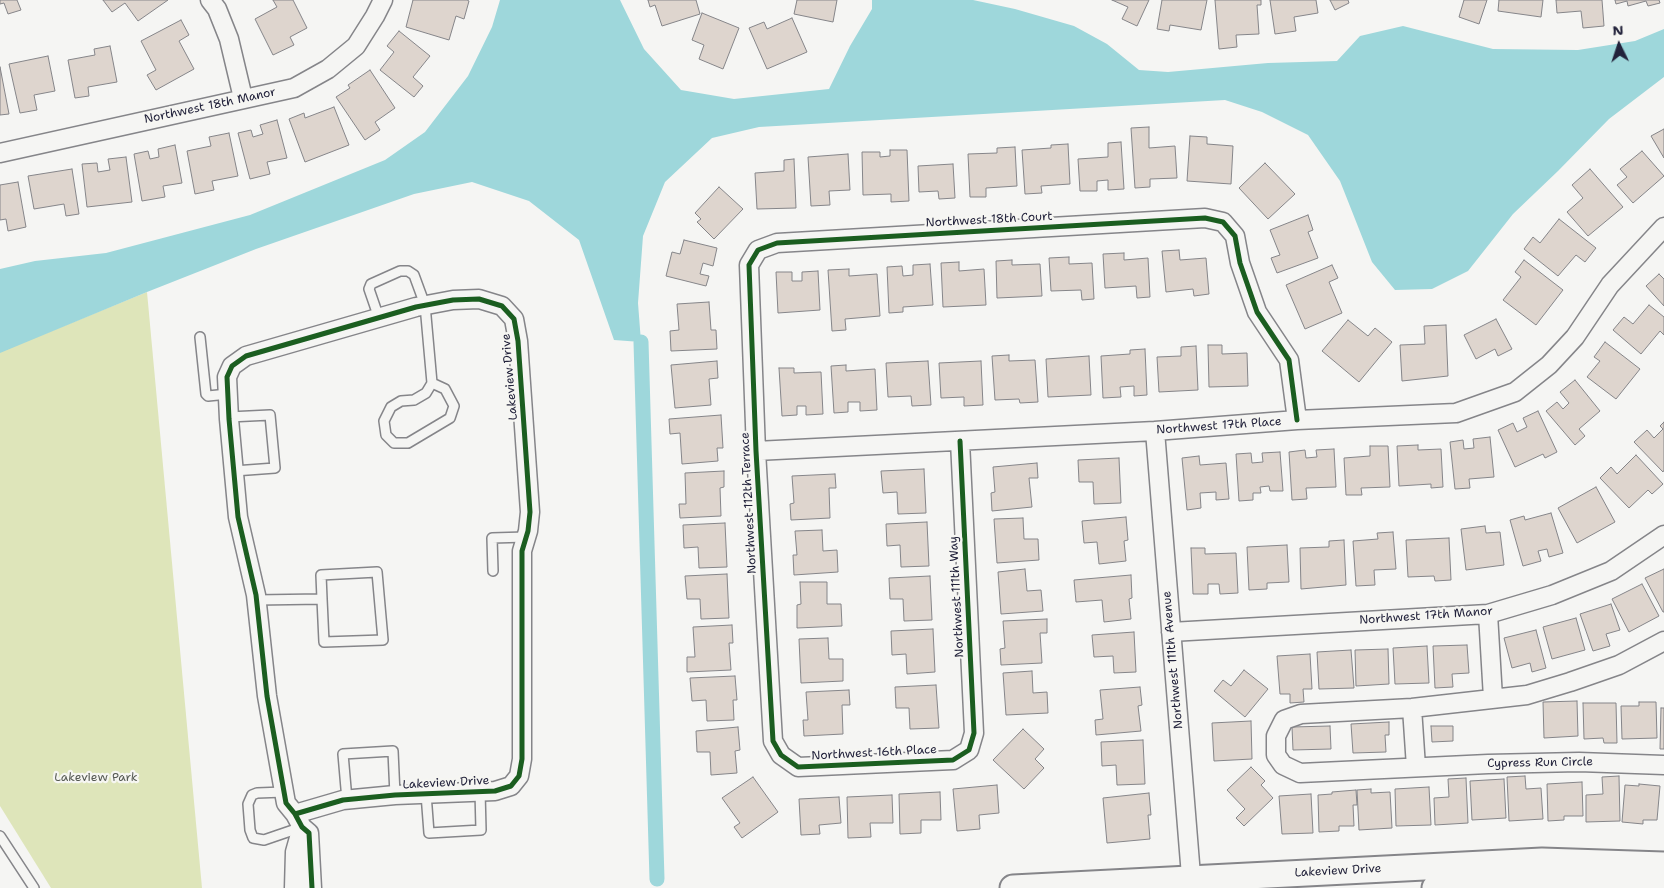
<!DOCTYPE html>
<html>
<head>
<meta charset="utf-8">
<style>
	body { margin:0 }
	#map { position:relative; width:1664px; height:888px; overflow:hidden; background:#f5f5f3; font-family:"Shantell Sans",sans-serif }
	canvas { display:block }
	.north { position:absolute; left:1594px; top:20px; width:50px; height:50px; -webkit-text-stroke:4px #f6f6f2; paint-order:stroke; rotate:356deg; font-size:14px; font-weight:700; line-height:20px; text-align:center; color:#22223b }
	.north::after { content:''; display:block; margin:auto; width:18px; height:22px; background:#22223b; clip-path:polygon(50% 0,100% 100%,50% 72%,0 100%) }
</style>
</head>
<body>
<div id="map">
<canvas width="1664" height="888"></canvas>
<div class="north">N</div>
</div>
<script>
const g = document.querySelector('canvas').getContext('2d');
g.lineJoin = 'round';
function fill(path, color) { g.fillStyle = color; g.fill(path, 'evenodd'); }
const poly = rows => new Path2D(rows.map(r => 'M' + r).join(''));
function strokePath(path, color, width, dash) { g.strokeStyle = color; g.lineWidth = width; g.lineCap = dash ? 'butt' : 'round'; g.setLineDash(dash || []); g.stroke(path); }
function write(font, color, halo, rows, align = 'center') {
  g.font = font + ' "Shantell Sans",sans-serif'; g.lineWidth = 4.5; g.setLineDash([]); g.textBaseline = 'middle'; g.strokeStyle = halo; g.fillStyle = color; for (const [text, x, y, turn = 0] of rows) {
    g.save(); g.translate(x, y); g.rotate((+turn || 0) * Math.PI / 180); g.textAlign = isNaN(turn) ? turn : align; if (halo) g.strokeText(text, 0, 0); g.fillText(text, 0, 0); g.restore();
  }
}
fill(poly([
	[147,292,202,888,51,888,0,806,0,352]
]), '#dee5ba');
fill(poly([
	[500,0,620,0,644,49,681,90,734,99,829,89,850,46,872,9,872,0,973,0,1015,9,1074,26,1107,44,1139,70,1168,72,1268,63,1337,61,1360,36,1403,26,1493,49,1578,50,1635,41,1664,29,1664,77,1609,119,1558,171,1513,214,1468,271,1432,289,1395,290,1372,262,1340,181,1308,135,1262,112,1225,100,759,127,712,138,665,182,643,236,638,303,641,342,614,340,579,240,529,201,472,182,414,194,256,249,147,292,0,353,0,269,35,261,106,253,250,215,385,160,425,132,468,76,492,27]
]), '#9ed7db');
strokePath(poly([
	[641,342,657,879]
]), '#9ed7db', 15);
const building = poly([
	[0,0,17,0,21,10,8,14,4,3,0,4,0,0],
	[103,0,168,0,138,21,125,3,112,12,103,0],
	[273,0,293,0,307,28,290,37,294,45,273,55,255,19,277,7,273,0],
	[413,0,467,0,469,1,464,19,456,16,449,40,406,27,413,0],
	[648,0,696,0,700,14,662,26,655,5,650,7,648,0],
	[797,0,837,0,833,22,794,14,797,0],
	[1112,0,1149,0,1137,26,1122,19,1128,7,1112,0],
	[1162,0,1207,0,1201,30,1170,25,1169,31,1157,29,1162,0],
	[1215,0,1261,0,1261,5,1257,5,1259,34,1236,35,1237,47,1219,49,1215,0],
	[1270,0,1316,0,1318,13,1294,17,1296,31,1275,34,1270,0],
	[1330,0,1348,0,1349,3,1335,10,1330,0],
	[1464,0,1487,0,1479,24,1459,17,1464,0],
	[1499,0,1543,0,1541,17,1498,11,1499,0],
	[1556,0,1602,0,1604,26,1583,28,1581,11,1557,13,1556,0],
	[1615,0,1659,0,1660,3,1648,6,1646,1,1628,6,1627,1,1616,4,1615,0],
	[702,13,739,28,723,69,699,59,704,45,692,40,702,13],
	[792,18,807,52,767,69,749,28,764,22,767,29,792,18],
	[181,20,189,35,179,41,194,69,156,90,147,75,156,70,141,41,181,20],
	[399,31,430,56,413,77,423,86,414,97,380,70,394,52,387,46,399,31],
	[110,46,117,82,88,87,89,96,75,98,68,60,95,55,94,49,110,46],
	[48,56,55,91,34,95,37,110,20,113,9,64,48,56],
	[0,67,9,114,0,115,0,67],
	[370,70,395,108,375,122,380,130,365,140,336,97,350,88,348,85,370,70],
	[334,107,349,145,305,162,289,119,304,113,305,118,334,107],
	[277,120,287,158,267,162,270,174,250,179,238,133,251,130,253,137,263,134,260,125,277,120],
	[1149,127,1149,148,1175,146,1177,178,1150,179,1150,187,1135,188,1131,128,1149,127],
	[1664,129,1664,158,1651,136,1664,129],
	[229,133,238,176,212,181,214,190,195,194,187,151,211,146,209,137,229,133],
	[1190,136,1207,137,1207,144,1233,146,1231,184,1187,181,1190,136],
	[1121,142,1124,189,1108,190,1108,180,1097,181,1097,191,1080,191,1078,159,1108,157,1108,143,1121,142],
	[1068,144,1070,184,1041,186,1042,193,1025,194,1022,150,1051,148,1051,145,1068,144],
	[175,145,182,183,163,186,165,197,142,201,134,154,148,151,150,159,159,157,158,149,175,145],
	[1015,147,1017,186,986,188,986,197,970,197,968,154,997,153,997,148,1015,147],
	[890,150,907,150,909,201,891,202,891,194,863,195,862,152,880,152,880,157,890,156,890,150],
	[1642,151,1664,176,1633,203,1617,185,1627,177,1620,169,1642,151],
	[848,154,850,190,829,191,830,205,811,206,808,157,848,154],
	[126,157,132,202,87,207,82,164,97,163,98,172,110,170,108,159,126,157],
	[794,159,796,208,757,209,755,173,784,171,784,160,794,159],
	[1265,163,1295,194,1268,219,1239,188,1265,163],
	[953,164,955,198,939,199,938,191,919,192,918,166,953,164],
	[72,169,79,214,66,216,64,204,34,209,28,176,72,169],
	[1590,169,1623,207,1588,236,1567,212,1583,198,1572,185,1590,169],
	[18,182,26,227,8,231,6,219,0,220,0,185,18,182],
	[719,187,743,209,714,239,697,222,701,219,695,213,719,187],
	[1308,215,1313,230,1308,232,1318,258,1277,273,1271,258,1280,255,1270,230,1308,215],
	[1559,219,1596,248,1585,262,1576,255,1558,276,1524,249,1533,237,1540,243,1559,219],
	[684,240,717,248,713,266,703,263,700,274,709,276,706,286,666,276,672,252,680,254,684,240],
	[1179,250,1180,260,1206,258,1209,294,1194,296,1193,289,1166,292,1162,251,1179,250],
	[1124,253,1124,260,1148,258,1150,297,1137,298,1136,286,1105,288,1103,254,1124,253],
	[1069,257,1069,264,1092,263,1094,299,1082,300,1081,290,1051,291,1049,258,1069,257],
	[1012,260,1012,265,1040,264,1042,296,997,298,996,261,1012,260],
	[1524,260,1563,290,1536,325,1503,300,1521,277,1515,272,1524,260],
	[959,262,959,271,984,269,986,305,943,307,941,263,959,262],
	[930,264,933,305,903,307,903,312,889,313,887,267,902,266,903,276,913,275,913,265,930,264],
	[1332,265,1338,278,1329,282,1342,313,1305,329,1286,285,1332,265],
	[849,269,849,276,877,274,880,316,845,319,846,330,832,331,828,270,849,269],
	[818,271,820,310,778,313,776,272,792,272,792,281,802,281,802,272,818,271],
	[1659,274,1664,279,1664,306,1646,286,1659,274],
	[709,302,711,330,716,330,717,349,671,351,670,331,679,330,677,304,709,302],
	[1649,305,1664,317,1664,335,1660,331,1641,354,1613,330,1624,317,1633,324,1649,305],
	[1496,319,1512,349,1498,356,1495,349,1476,359,1464,335,1496,319],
	[1348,320,1368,336,1375,328,1392,342,1359,382,1322,351,1348,320],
	[1446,325,1448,376,1402,381,1400,345,1425,344,1424,326,1446,325],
	[1605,342,1640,369,1616,399,1587,377,1600,361,1594,357,1605,342],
	[1208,345,1222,345,1222,354,1247,353,1248,386,1209,387,1208,345],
	[1196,346,1198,390,1159,392,1157,357,1181,356,1181,347,1196,346],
	[1145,349,1147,395,1134,396,1134,386,1120,387,1121,397,1103,398,1101,356,1130,354,1130,350,1145,349],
	[1009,355,1009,361,1035,360,1038,402,1020,403,1019,399,995,400,992,356,1009,355],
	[1089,356,1091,395,1048,397,1046,359,1089,356],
	[717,361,718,378,709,379,711,405,675,408,671,365,717,361],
	[928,361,931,405,912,406,911,396,888,397,886,363,928,361],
	[981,361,983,405,964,406,964,397,941,398,939,363,981,361],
	[846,365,846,371,875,369,877,410,860,411,860,402,848,402,848,412,834,413,831,366,846,365],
	[779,368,794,368,794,373,821,372,823,414,806,415,806,406,797,406,797,415,782,416,779,368],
	[1575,380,1600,411,1579,429,1585,436,1575,445,1546,411,1557,402,1563,409,1569,403,1560,392,1575,380],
	[1538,411,1557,452,1545,458,1543,454,1515,467,1498,430,1513,423,1517,432,1527,427,1523,418,1538,411],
	[721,415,723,448,717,448,718,461,682,464,680,433,670,434,669,419,721,415],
	[1664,422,1664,470,1663,472,1634,442,1647,430,1654,438,1663,429,1660,426,1664,422],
	[1490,437,1494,477,1469,479,1470,488,1455,489,1450,442,1463,440,1464,449,1474,448,1473,439,1490,437],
	[1418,445,1418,450,1441,449,1443,487,1431,488,1431,484,1399,486,1397,446,1418,445],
	[1370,446,1388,446,1390,487,1361,488,1362,495,1346,495,1344,458,1370,456,1370,446],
	[1334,449,1336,487,1306,488,1307,499,1292,500,1289,452,1305,450,1306,458,1317,457,1316,450,1334,449],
	[1280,452,1283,491,1270,491,1269,486,1260,487,1261,493,1253,493,1253,500,1239,501,1236,454,1251,453,1252,463,1263,462,1262,453,1280,452],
	[1636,455,1663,484,1652,494,1648,490,1629,508,1600,478,1611,467,1617,474,1636,455],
	[1199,456,1200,465,1226,463,1229,499,1216,500,1216,492,1200,493,1201,508,1187,510,1182,458,1199,456],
	[1119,458,1121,503,1094,504,1093,482,1079,482,1078,460,1119,458],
	[1037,463,1038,478,1029,478,1032,507,992,511,991,493,995,492,993,467,1037,463],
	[924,469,926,513,898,514,897,492,883,493,881,471,924,469],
	[724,471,724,487,720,488,721,516,680,518,679,504,686,504,685,473,724,471],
	[835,474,836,488,829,488,830,518,791,520,790,504,794,503,792,476,835,474],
	[1596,487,1615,522,1577,543,1558,508,1596,487],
	[1551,513,1563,553,1549,557,1547,549,1538,551,1541,561,1523,566,1510,520,1524,516,1525,520,1551,513],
	[1126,517,1128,540,1124,541,1126,561,1099,564,1097,542,1084,543,1082,521,1126,517],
	[1023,518,1024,539,1038,539,1039,560,997,563,994,519,1023,518],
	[927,522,929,566,901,567,900,545,887,546,886,524,927,522],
	[725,523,727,567,699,568,698,547,684,548,683,525,725,523],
	[1485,526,1486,533,1500,532,1504,565,1466,570,1461,529,1485,526],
	[822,530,823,551,837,550,838,572,794,575,793,555,797,555,795,531,822,530],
	[1393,532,1396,569,1374,570,1375,585,1356,586,1353,541,1378,539,1377,533,1393,532],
	[1449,538,1451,580,1435,581,1434,576,1408,577,1406,540,1449,538],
	[1344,540,1346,585,1301,589,1300,548,1329,547,1329,541,1344,540],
	[1287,545,1289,582,1267,583,1267,589,1249,590,1247,547,1287,545],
	[1191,548,1205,548,1205,554,1236,553,1238,593,1220,594,1219,584,1208,584,1208,594,1193,594,1191,548],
	[1025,569,1027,591,1041,590,1043,611,1001,614,998,572,1025,569],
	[1664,569,1664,612,1663,612,1645,578,1664,569],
	[727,574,729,618,701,619,700,599,687,599,685,576,727,574],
	[1131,575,1132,598,1129,599,1131,619,1104,622,1102,600,1076,602,1074,580,1131,575],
	[930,576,932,620,904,621,903,599,890,599,889,578,930,576],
	[800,582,827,582,827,604,841,604,842,626,797,628,797,605,801,604,800,582],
	[1642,584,1659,616,1629,632,1612,599,1642,584],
	[1611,604,1620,630,1606,634,1610,646,1593,651,1580,614,1611,604],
	[1576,618,1585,650,1552,659,1543,627,1576,618],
	[1047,619,1047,633,1040,633,1042,663,1001,665,1000,649,1005,648,1003,621,1047,619],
	[732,625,733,643,729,643,731,670,687,672,687,657,695,657,693,627,732,625],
	[933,629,935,672,907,674,906,654,892,655,891,631,933,629],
	[1536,630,1546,668,1532,672,1530,663,1512,668,1504,638,1536,630],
	[1134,632,1136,672,1114,673,1113,656,1094,657,1092,635,1134,632],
	[828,638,829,659,843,659,843,681,801,683,799,639,828,638],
	[1467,645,1469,673,1452,674,1453,687,1435,688,1433,646,1467,645],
	[1427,646,1429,683,1395,684,1393,648,1427,646],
	[1388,649,1389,684,1356,686,1355,650,1388,649],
	[1351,650,1354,688,1319,689,1317,652,1351,650],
	[1310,654,1312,689,1303,689,1304,702,1290,703,1290,694,1280,694,1277,656,1310,654],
	[1244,670,1268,689,1245,717,1214,691,1223,680,1231,686,1244,670],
	[1032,671,1033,693,1047,692,1048,713,1006,715,1003,673,1032,671],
	[735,676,737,700,733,700,734,720,707,721,706,700,692,701,690,678,735,676],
	[936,685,939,728,910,729,909,708,896,708,895,687,936,685],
	[1140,687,1142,705,1138,706,1141,731,1096,735,1095,720,1103,719,1100,690,1140,687],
	[849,690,850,705,842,705,843,734,804,736,803,720,808,720,806,692,849,690],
	[1577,701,1578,736,1544,738,1543,702,1577,701],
	[1639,702,1656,702,1657,738,1622,739,1621,706,1639,706,1639,702],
	[1583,703,1616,703,1617,743,1604,743,1603,738,1584,739,1583,703],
	[1661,708,1664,708,1664,749,1660,749,1661,708],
	[1251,721,1252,759,1214,761,1212,723,1251,721],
	[1389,722,1389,735,1385,735,1386,752,1353,753,1351,724,1389,722],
	[1330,726,1331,749,1293,750,1292,727,1330,726],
	[1431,726,1453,726,1453,741,1432,742,1431,726],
	[738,727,740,750,735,751,737,773,711,775,710,752,697,752,696,731,738,727],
	[1023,729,1044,749,1035,759,1044,768,1024,789,993,760,1023,729],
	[1143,740,1145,784,1117,785,1116,765,1102,766,1101,742,1143,740],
	[1251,767,1265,781,1261,785,1273,798,1244,826,1236,818,1245,809,1227,790,1251,767],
	[1525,776,1526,789,1541,788,1543,819,1509,821,1507,777,1525,776],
	[1619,776,1620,821,1586,822,1586,795,1603,794,1602,777,1619,776],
	[753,777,778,812,742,838,734,827,740,823,722,798,753,777],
	[1466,778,1468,823,1435,825,1434,798,1449,797,1448,779,1466,778],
	[1504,779,1506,818,1472,820,1470,781,1504,779],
	[1582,782,1583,816,1564,816,1564,820,1548,821,1547,784,1582,782],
	[1639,784,1660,786,1657,820,1643,820,1643,824,1622,822,1625,785,1639,786,1639,784],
	[997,785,999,813,979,815,980,829,957,831,953,789,997,785],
	[1429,787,1431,825,1396,826,1395,789,1429,787],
	[1371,789,1371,793,1390,792,1392,828,1359,830,1357,790,1371,789],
	[1356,790,1357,805,1353,805,1354,826,1339,826,1339,831,1319,832,1318,795,1332,794,1332,792,1356,790],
	[940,792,941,820,921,820,921,833,900,834,899,794,940,792],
	[1149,793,1151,815,1148,815,1150,839,1107,843,1103,798,1149,793],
	[1311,794,1313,833,1282,834,1279,796,1311,794],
	[892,795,893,823,870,823,871,837,848,838,847,797,892,795],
	[839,797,841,823,819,825,820,834,801,835,799,799,839,797]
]);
fill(building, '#ded5ce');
strokePath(building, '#858589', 1);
const lane = poly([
	[379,318,369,289,371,284,400,271,408,271,414,275,425,305,432,383,445,389,454,406,450,418,408,443,394,443,386,435,384,421,391,407,401,401,414,400,426,393,432,383],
	[200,337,206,394,208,396,228,394],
	[229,417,270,415,275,468,234,471],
	[493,571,492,538,526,537],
	[256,600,322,599,324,642,383,640,377,572,321,575,322,599],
	[284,792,257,793,252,795,248,804,250,830,253,838,264,840,302,827],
	[426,794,429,833,481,830,480,791],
	[347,800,343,754,393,751,395,795],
	[0,836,34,888]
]);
const street = poly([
	[210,0,217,9,229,39,243,98],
	[0,153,294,88,328,69,356,46,375,16,383,0],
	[1155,431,1192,888],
	[960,441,974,733,969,750,953,760,798,767,781,755,773,741,756,451,749,265,758,250,777,243,1205,218,1223,222,1235,236,1240,263,1257,312,1289,360,1297,420],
	[756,451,1155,431,1297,420,1456,413,1515,392,1549,365,1575,337,1610,285,1664,227],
	[1488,614,1493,698],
	[1171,632,1488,614,1552,595,1611,571,1664,535],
	[1664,641,1619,665,1570,682,1527,695,1412,708,1301,714,1284,720,1276,736,1276,755,1283,765,1300,773,1488,764,1579,762,1664,765],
	[1412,708,1416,767],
	[295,814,343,800,395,795,495,791,511,786,519,776,522,759,522,551,528,531,530,512,518,341,514,319,502,306,479,299,453,300,416,307,246,356,232,366,227,377,229,419,238,517,256,595,267,696,286,803,295,814,302,827,309,833,312,888],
	[294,888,295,852,302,827]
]);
const secondary = poly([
	[1013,888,1542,861,1664,865],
	[1435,888,1544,883,1664,887]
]);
strokePath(lane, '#858589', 12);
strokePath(street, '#858589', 21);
strokePath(secondary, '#858589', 29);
strokePath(lane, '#f5f5f3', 9);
strokePath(street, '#f5f5f3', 18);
strokePath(secondary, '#f5f5f3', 25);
strokePath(poly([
	[960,441,974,733,969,750,953,760,798,767,781,755,773,741,756,451,749,265,758,250,777,243,1205,218,1223,222,1235,236,1240,263,1257,312,1289,360,1297,420],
	[295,814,343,800,395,795,495,791,511,786,519,776,522,759,522,551,528,531,530,512,518,341,514,319,502,306,479,299,453,300,416,307,246,356,232,366,227,377,229,419,238,517,256,595,267,696,286,803,295,814,302,827,309,833,312,888]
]), '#1b5e20', 5);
write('12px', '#22223b', '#f6f6f2', [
	["Northwest 18th Manor",210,106,-12],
	["Northwest 18th Court",989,220,-3],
	["Lakeview Drive",510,377,-95],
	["Northwest 17th Place",1219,426,-4],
	["Northwest 112th Terrace",749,503,-93],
	["Northwest 111th Way",957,597,-93],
	["Northwest 17th Manor",1426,616,-4],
	["Northwest 111th Avenue",1173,660,-95],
	["Northwest 16th Place",874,753,-3],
	["Cypress Run Circle",1540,763,-1],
	["Lakeview Drive",446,783,-3],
	["Lakeview Drive",1338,871,-3]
]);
write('12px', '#555953', '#f6f6f2', [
	["Lakeview Park",96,778]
]);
</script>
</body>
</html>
